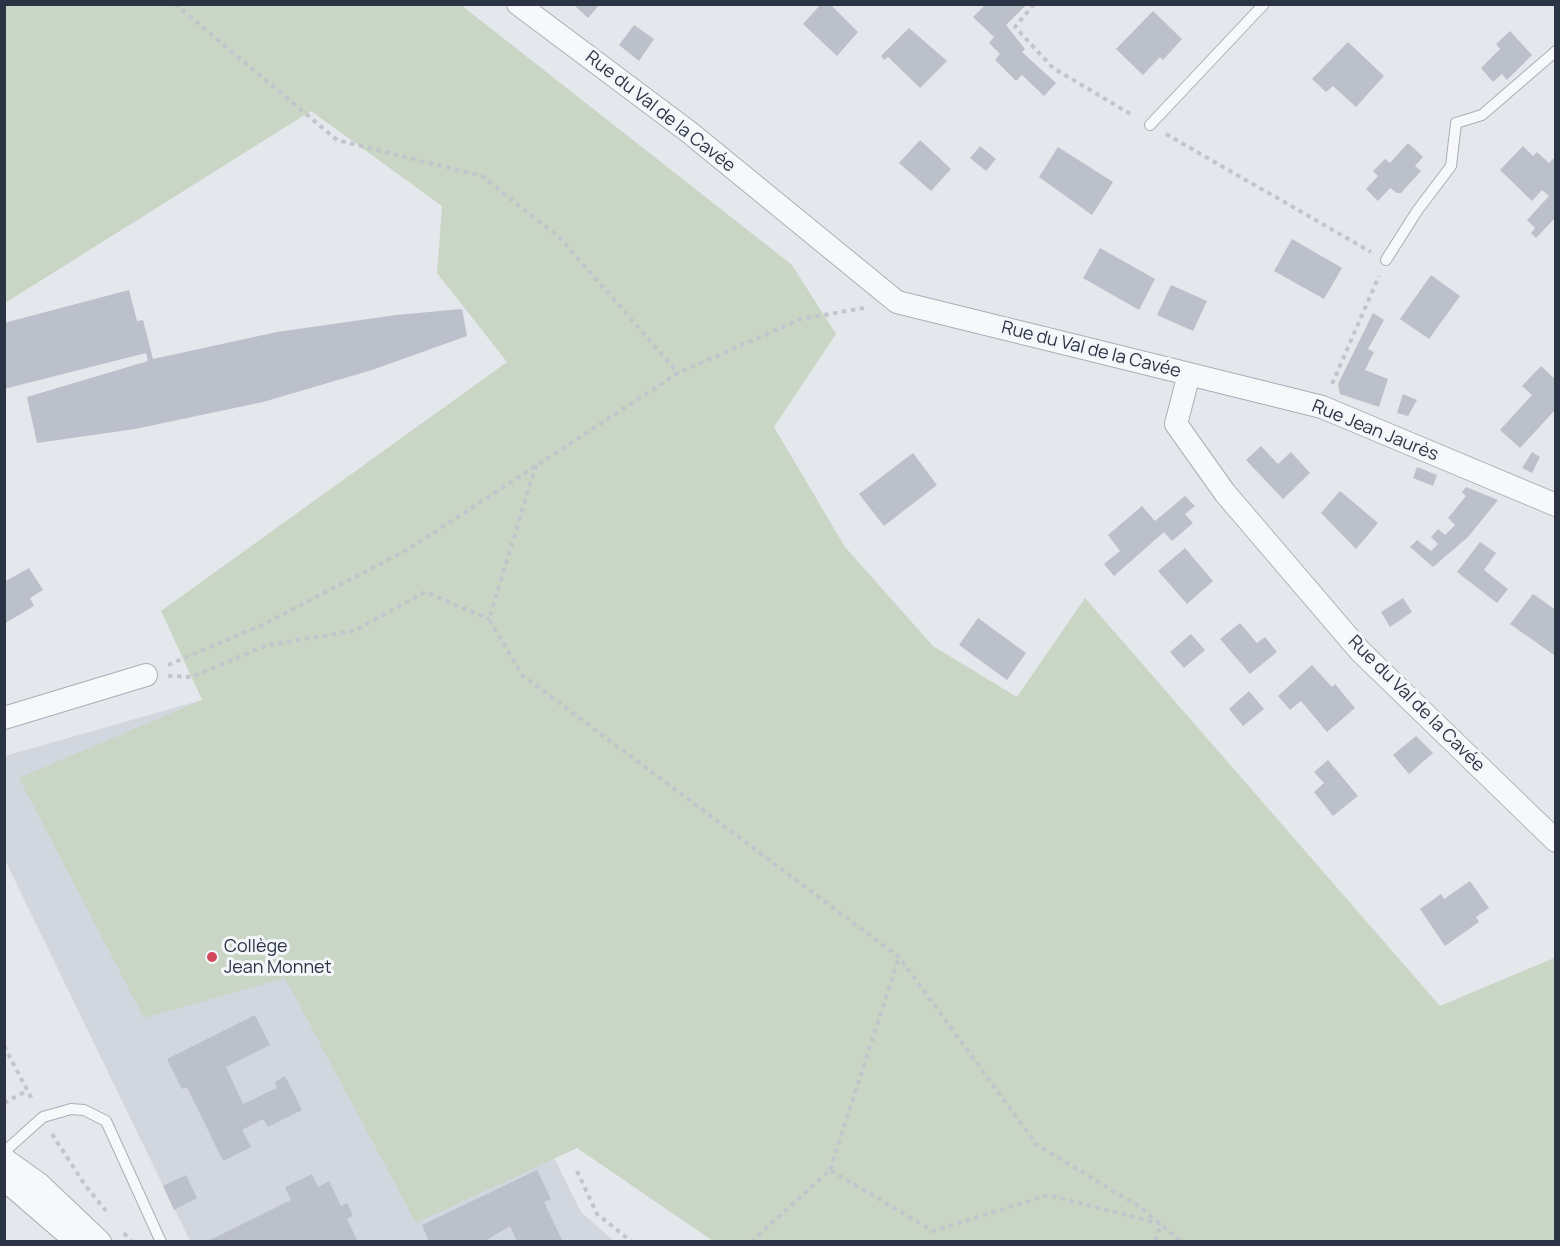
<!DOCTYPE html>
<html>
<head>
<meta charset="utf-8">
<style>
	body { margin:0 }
	#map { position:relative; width:1560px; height:1246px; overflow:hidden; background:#e4e7ec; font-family:Manrope,sans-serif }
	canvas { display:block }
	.frame { position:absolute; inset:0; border:6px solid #2b3445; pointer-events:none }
</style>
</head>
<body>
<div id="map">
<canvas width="1560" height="1246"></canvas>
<div class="frame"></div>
</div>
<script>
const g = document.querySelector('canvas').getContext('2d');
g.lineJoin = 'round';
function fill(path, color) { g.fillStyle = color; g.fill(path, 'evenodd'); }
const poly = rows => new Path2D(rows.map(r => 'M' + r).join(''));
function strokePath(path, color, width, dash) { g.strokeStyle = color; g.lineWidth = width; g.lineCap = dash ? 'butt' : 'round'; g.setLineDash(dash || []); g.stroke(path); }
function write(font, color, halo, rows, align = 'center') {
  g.font = font + ' Manrope,sans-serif'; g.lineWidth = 6; g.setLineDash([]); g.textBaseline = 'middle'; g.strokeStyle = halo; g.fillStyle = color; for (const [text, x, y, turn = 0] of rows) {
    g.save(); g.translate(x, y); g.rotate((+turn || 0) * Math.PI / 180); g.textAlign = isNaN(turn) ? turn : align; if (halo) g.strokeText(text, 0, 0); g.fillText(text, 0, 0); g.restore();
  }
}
fill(poly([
	[209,698,506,1061,581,1212,614,1241,190,1241,5,860,5,756]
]), '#d2d6de');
fill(poly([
	[5,4,461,5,792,265,836,334,774,427,845,547,933,646,1017,697,1085,598,1440,1006,1554,958,1555,1241,713,1241,577,1148,416,1223,285,978,144,1018,19,778,202,700,161,611,507,362,437,273,442,206,311,111,5,303]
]), '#c9d6c5');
fill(poly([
	[573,4,600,4,588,18],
	[821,4,830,4,858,32,837,56,803,24],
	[985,5,1026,5,1006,25,1025,49,1022,52,1056,83,1044,96,1022,75,1016,81,995,60,1000,54,989,43,994,37,973,17],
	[1153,11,1182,39,1163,60,1160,57,1143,75,1116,49],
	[634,25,654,39,639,61,619,45],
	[909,28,947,61,920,88,888,57,884,60,881,56],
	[1510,31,1532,55,1507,80,1502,74,1493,82,1481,68,1500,49,1496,44],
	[1348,42,1384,76,1356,107,1333,86,1326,92,1312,79],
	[920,140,951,169,931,191,899,163],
	[1408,143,1423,157,1415,166,1421,171,1401,193,1397,193,1390,188,1378,201,1366,189,1378,176,1373,171,1385,159,1390,163],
	[980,146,996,159,986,171,970,158],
	[1523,146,1533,156,1537,152,1549,163,1556,156,1556,217,1536,238,1531,233,1535,228,1527,220,1549,196,1542,190,1532,201,1500,170],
	[1058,147,1113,182,1092,215,1039,177],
	[1292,239,1342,268,1324,299,1274,271],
	[1100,248,1155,279,1139,310,1083,278],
	[1431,275,1460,296,1429,339,1400,319],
	[1171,285,1207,301,1193,331,1157,315],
	[129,290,137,321,143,320,153,359,277,332,396,315,462,309,467,336,372,370,263,402,135,429,37,443,27,397,148,361,146,353,4,389,4,323],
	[1373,313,1384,320,1368,349,1374,352,1365,370,1388,379,1379,407,1340,394,1338,384],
	[1541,366,1556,380,1556,409,1520,448,1500,430,1532,395,1522,386],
	[1403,394,1417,400,1408,416,1397,413],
	[1261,446,1278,464,1291,452,1310,473,1283,499,1246,460],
	[1532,452,1540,457,1532,473,1522,468],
	[913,453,937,485,884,526,859,494],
	[1417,467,1437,475,1433,486,1413,478],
	[1466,487,1498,500,1468,537,1433,567,1410,547,1417,540,1431,551,1438,544,1431,537,1438,529,1445,535,1455,525,1448,518,1466,496,1462,492],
	[1340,491,1378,523,1356,549,1321,513],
	[1185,496,1195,506,1185,514,1193,523,1172,541,1164,532,1114,576,1104,564,1120,551,1108,535,1142,506,1155,521],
	[1480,542,1496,553,1484,570,1508,589,1497,603,1457,572],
	[1185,548,1213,581,1187,604,1158,571],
	[29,568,43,590,30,598,34,606,4,624,4,582],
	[1533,594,1556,610,1554,655,1510,624],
	[1403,598,1412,612,1390,627,1381,612],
	[978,618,1026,653,1007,680,959,645],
	[1240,623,1257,643,1265,637,1277,652,1250,674,1220,639],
	[1191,634,1205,650,1184,668,1170,652],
	[1312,665,1332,687,1335,684,1355,708,1327,732,1301,701,1290,710,1278,696],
	[1249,691,1264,709,1243,726,1229,709],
	[1416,736,1433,753,1409,774,1393,755],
	[1328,760,1358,796,1333,816,1314,792,1324,783,1314,772],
	[1470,881,1489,908,1476,917,1479,922,1445,946,1420,909,1441,894,1444,899],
	[255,1015,270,1045,226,1067,243,1104,277,1088,275,1082,285,1076,302,1110,268,1127,263,1119,242,1130,251,1147,223,1161,187,1087,182,1089,167,1059],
	[537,1170,551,1199,544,1202,563,1242,517,1242,510,1226,483,1242,429,1242,422,1225],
	[312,1174,318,1187,329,1181,341,1206,347,1203,353,1215,347,1219,358,1242,206,1242,291,1200,285,1187],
	[186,1175,197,1198,174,1210,163,1186]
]), '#bbc0ca');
const lane = poly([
	[1150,125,1264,4],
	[1386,260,1417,211,1451,166,1456,123,1482,115,1556,51],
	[4,1152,43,1117,71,1109,84,1110,106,1121,161,1242]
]);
const street = poly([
	[518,4,689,132,897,302,1189,374,1176,424,1225,493,1360,651,1556,841],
	[1189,374,1322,407,1556,505],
	[4,718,146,675],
	[4,1159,39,1184,100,1242],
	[4,1179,77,1242]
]);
strokePath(lane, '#a9aeb7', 12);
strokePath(street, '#a9aeb7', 24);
strokePath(poly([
	[175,4,337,140,482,176,561,239,678,373],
	[1034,4,1015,27,1053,68,1134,116],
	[1166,134,1371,252],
	[1332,384,1379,276],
	[536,465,489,619,522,675,899,957,1037,1145,1140,1207,1182,1242],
	[168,665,262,625,407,550,678,373,801,319,864,308],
	[168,676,192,677,267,645,354,631,425,592,489,619],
	[4,1046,33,1101],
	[4,1103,27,1091],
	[52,1134,85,1185,106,1211],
	[830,1170,899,957],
	[577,1171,597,1214,632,1242],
	[124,1233,132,1242],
	[751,1242,830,1170,933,1231,1048,1195,1161,1224,1155,1242]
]), '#c2c5cb', 4, [4.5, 4.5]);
strokePath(lane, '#f7f8fa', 10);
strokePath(street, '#f7f8fa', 22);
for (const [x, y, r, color] of [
	[212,957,6,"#d1495b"]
]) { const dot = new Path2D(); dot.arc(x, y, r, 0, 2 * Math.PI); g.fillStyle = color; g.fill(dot); strokePath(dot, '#f4f6f9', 2); }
write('18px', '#2b3445', '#f4f6f9', [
	["Rue du Val de la Cavée",660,112,38],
	["Rue du Val de la Cavée",1091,350,14],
	["Rue Jean Jaurès",1375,431,22],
	["Rue du Val de la Cavée",1416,704,45]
]);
write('18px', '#2b3445', '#f4f6f9', [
	["Collège",224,947],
	["Jean Monnet",224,968]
], 'left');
</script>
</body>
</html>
